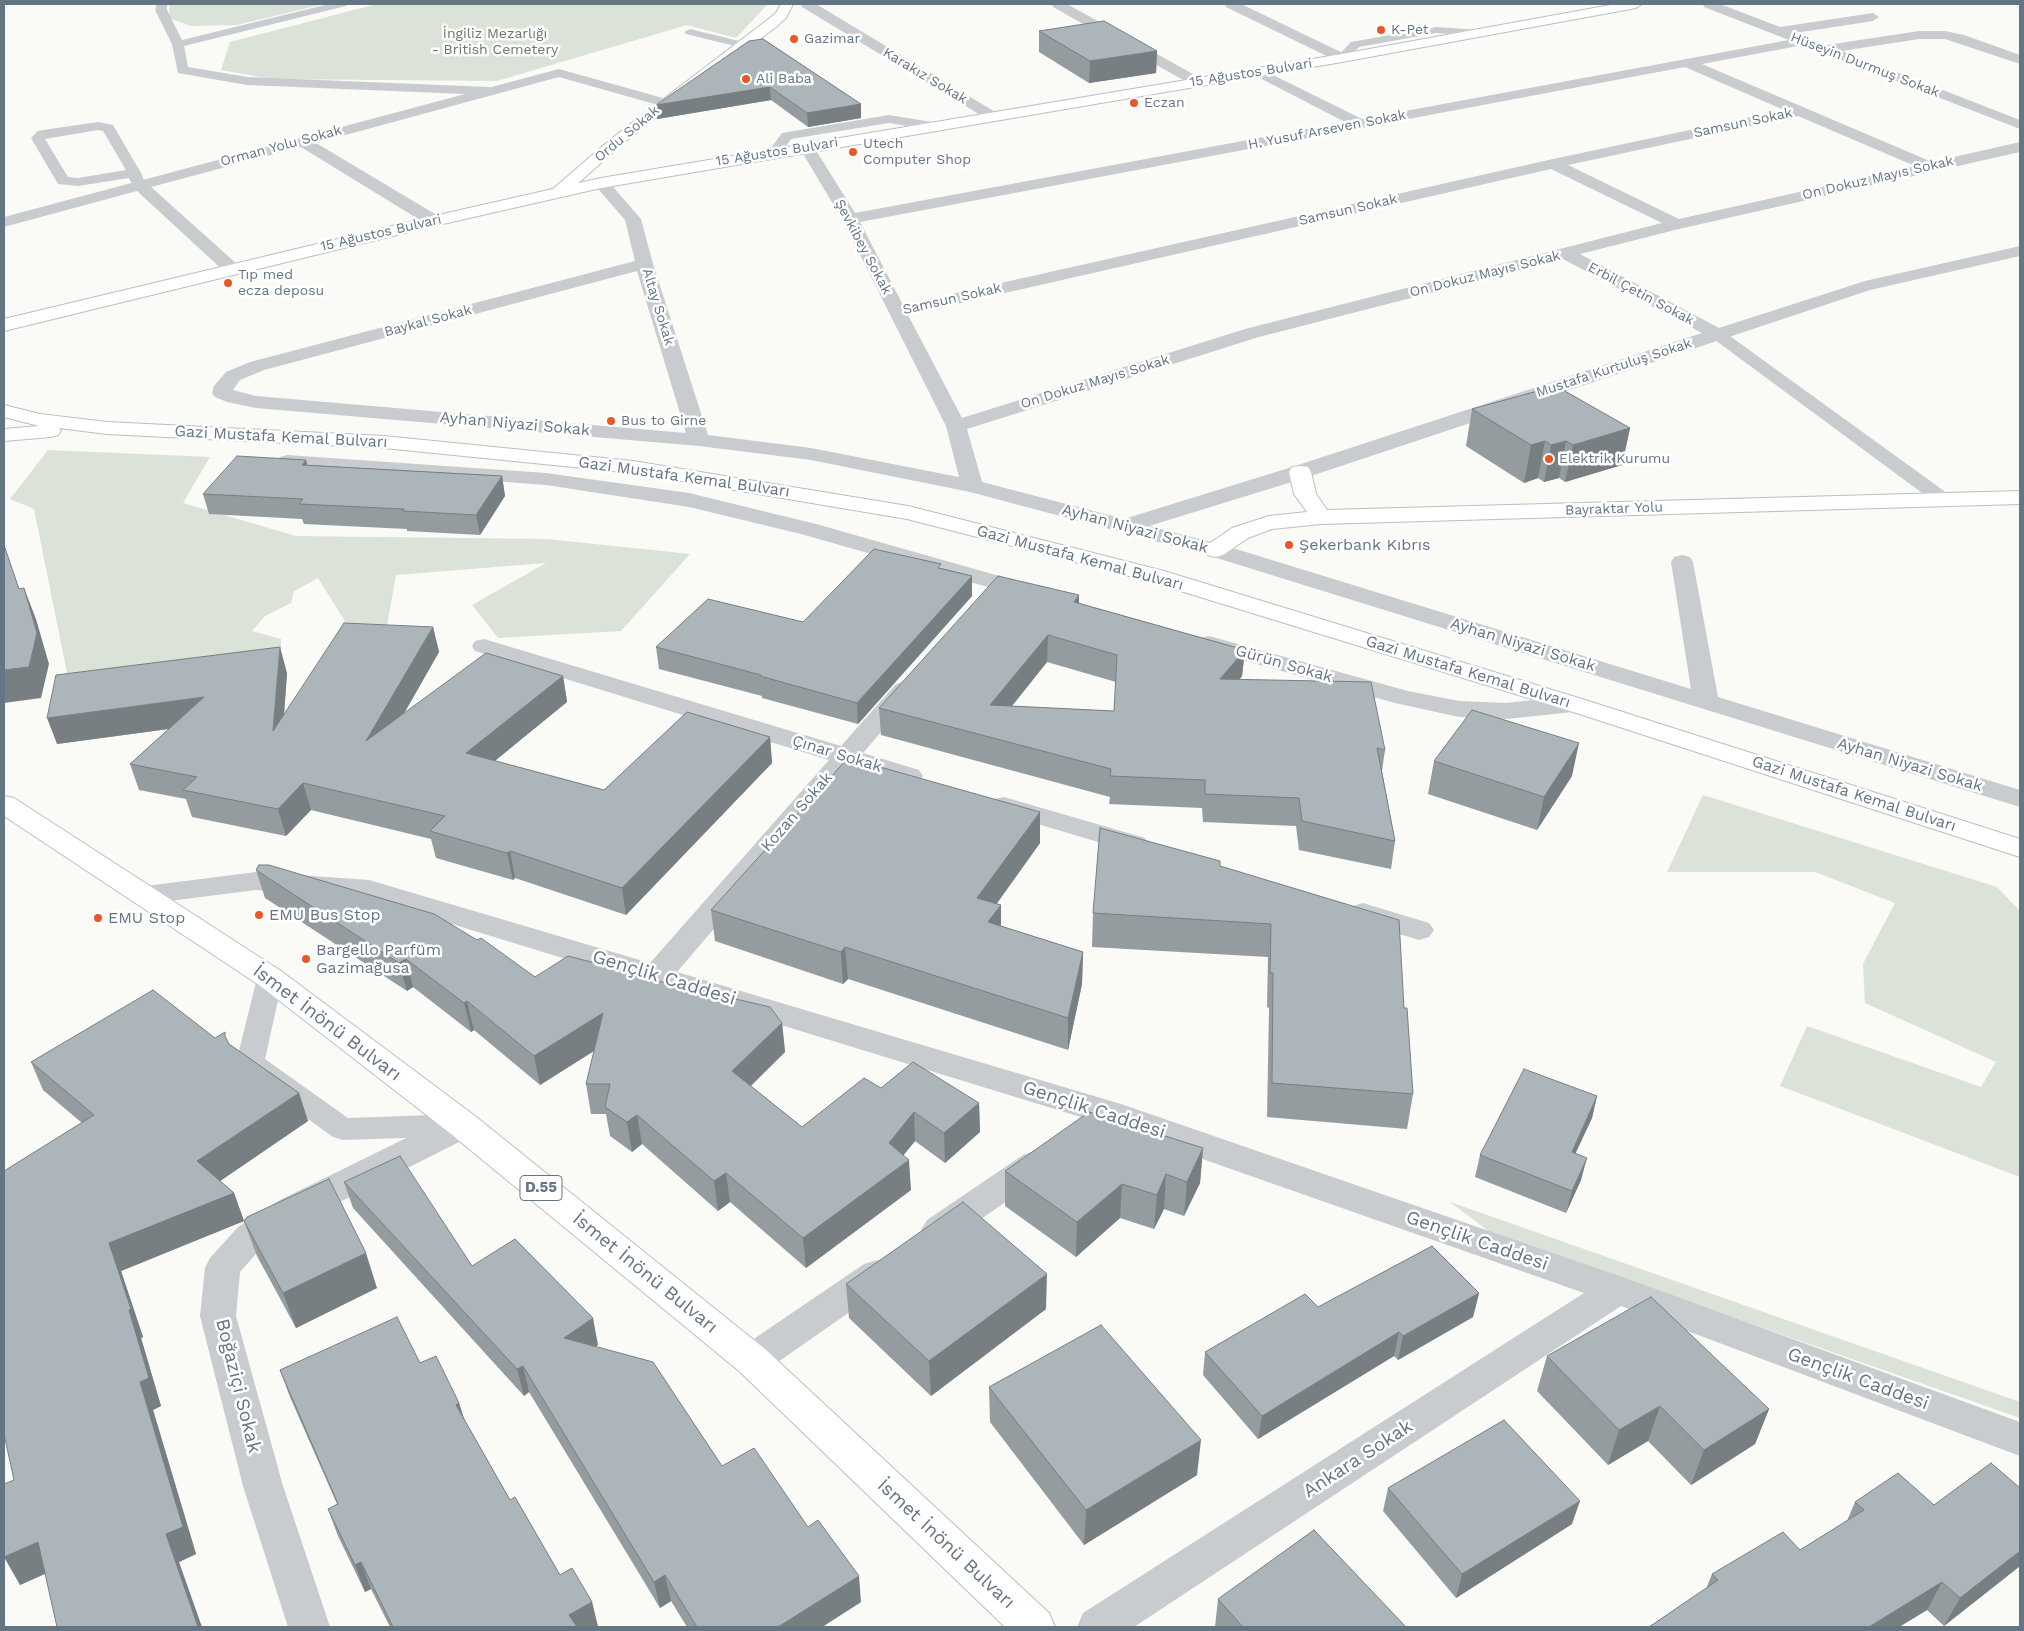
<!DOCTYPE html>
<html>
<head>
<meta charset="utf-8">
<style>
	body { margin:0 }
	#map { position:relative; width:2024px; height:1631px; overflow:hidden; background:#fafaf7; font-family:"Work Sans",sans-serif }
	canvas { display:block }
	.frame { position:absolute; inset:0; border:5px solid #647583; pointer-events:none }
</style>
</head>
<body>
<div id="map">
<canvas width="2024" height="1631"></canvas>
<div class="frame"></div>
</div>
<script>
const g = document.querySelector('canvas').getContext('2d');
g.lineJoin = 'round';
function fill(path, color) { g.fillStyle = color; g.fill(path, 'evenodd'); }
const poly = rows => new Path2D(rows.map(r => 'M' + r).join(''));
function strokePath(path, color, width, dash) { g.strokeStyle = color; g.lineWidth = width; g.lineCap = dash ? 'butt' : 'round'; g.setLineDash(dash || []); g.stroke(path); }
function write(font, color, halo, rows, align = 'center') {
  g.font = font + ' "Work Sans",sans-serif'; g.lineWidth = 5; g.setLineDash([]); g.textBaseline = 'middle'; g.strokeStyle = halo; g.fillStyle = color; for (const [text, x, y, turn = 0] of rows) {
    g.save(); g.translate(x, y); g.rotate((+turn || 0) * Math.PI / 180); g.textAlign = isNaN(turn) ? turn : align; if (halo) g.strokeText(text, 0, 0); g.fillText(text, 0, 0); g.restore();
  }
}
fill(poly([
	[170,4,324,4,237,25,191,26,168,18],
	[377,4,768,4,736,38,687,25,497,81,271,79,221,70,230,42],
	[48,450,210,457,183,503,296,536,547,539,690,554,621,631,498,638,472,605,546,563,396,575,386,631,351,631,318,578,294,591,291,603,265,616,252,631,281,639,281,661,69,683,34,509,10,499],
	[1703,795,1997,887,2020,911,2020,1177,1780,1086,1807,1026,1981,1087,1996,1062,1865,1003,1863,964,1895,903,1815,872,1667,872],
	[1450,1202,2020,1402,2020,1418,1490,1232]
]), '#dbe2d8');
const secondary = poly([
	[781,4,793,4,786,18,776,27,670,106,621,145,566,194,554,194,552,191,554,188,611,139,766,21,776,13,781,4],
	[1300,466,1308,467,1311,472,1316,494,1327,510,2020,491,2020,504,1321,524,1272,529,1248,538,1223,555,1215,557,1207,555,1204,550,1207,545,1232,528,1269,516,1307,512,1294,494,1289,472,1292,467,1300,466]
]);
const primary = poly([
	[1616,4,1642,4,1636,8,1342,62,601,188,434,226,4,331,4,319,434,216,601,178,1342,54,1616,4],
	[4,405,40,414,107,422,384,436,633,461,908,506,1164,571,1582,699,2020,839,2020,857,1564,709,1148,581,907,519,633,473,384,448,107,434,59,428,61,431,58,435,51,437,4,441,4,429,39,426,4,417,4,405],
	[4,796,14,798,281,971,475,1116,765,1349,1049,1613,1055,1627,1005,1627,739,1371,451,1134,259,985,4,816,4,796]
]);
strokePath(secondary, '#babfc4', 2);
strokePath(primary, '#bbbfc3', 2);
fill(poly([
	[157,4,167,4,167,10,182,40,329,4,348,4,346,6,184,46,188,67,247,77,489,87,495,91,489,95,247,85,178,73,172,44,155,10,157,4],
	[1436,27,1480,30,1486,33,1480,36,1436,33,1359,47,1346,61,1338,61,1336,58,1351,42,1436,27],
	[690,29,747,43,749,45,743,48,686,34,684,32,690,29],
	[889,115,932,122,938,126,932,130,889,123,791,139,780,155,775,156,768,152,782,133,889,115],
	[98,122,113,125,141,173,146,185,144,188,134,188,129,178,78,186,58,184,31,138,38,131,43,130,98,122],
	[98,130,103,131,126,170,78,178,68,177,45,139,98,130],
	[1717,329,1723,331,1951,496,1953,500,1951,504,1944,506,1937,504,1711,337,1709,334,1711,331,1717,329],
	[270,969,279,972,283,978,265,1059,348,1118,463,1114,473,1117,477,1125,473,1133,463,1136,343,1140,333,1137,240,1070,236,1063,257,978,261,972,270,969]
]), '#c8cccf');
fill(poly([
	[801,4,816,4,997,113,999,116,997,119,992,120,987,119,802,7,801,4],
	[1052,4,1067,4,1202,79,1204,82,1202,85,1197,86,1192,85,1053,7,1052,4],
	[1225,4,1241,4,1347,55,1349,58,1342,62,1337,61,1226,7,1225,4],
	[1703,4,1720,4,1780,27,1873,13,1879,17,1873,21,1795,33,1827,45,1919,31,1945,31,1964,35,2020,55,2020,64,1945,39,1919,39,1842,51,2020,120,2020,129,1803,45,1702,64,1932,162,2020,142,2020,152,1679,229,1580,254,1719,328,1865,281,2020,246,2020,256,1870,290,1308,477,1149,526,1223,545,1691,689,1671,562,1674,557,1682,555,1690,557,1693,562,1718,697,2020,790,2020,807,1207,555,970,492,811,460,699,446,256,408,227,402,215,397,212,393,214,386,226,372,250,362,635,261,625,220,593,183,595,180,601,178,607,180,641,219,653,264,708,435,811,448,959,477,946,426,842,219,799,147,802,144,812,144,855,213,1345,122,1254,75,1252,72,1254,69,1259,68,1362,119,1789,40,1704,7,1703,4],
	[1685,67,1784,110,1553,159,903,305,860,222,1685,67],
	[1798,116,1915,166,1679,219,1568,165,1798,116],
	[1551,169,1662,223,1245,329,962,418,908,315,1551,169],
	[1563,259,1702,333,1292,467,1124,519,982,482,967,429,1259,337,1563,259],
	[637,271,686,433,256,396,233,390,240,380,264,370,637,271],
	[559,69,670,100,672,103,670,106,665,107,559,77,316,143,440,217,442,221,440,225,434,226,428,225,301,147,151,187,238,265,241,269,238,273,232,274,226,273,137,191,4,227,4,217,559,69],
	[287,455,546,473,689,493,816,524,1038,587,1042,592,1038,597,1030,599,801,534,689,507,546,485,280,465,276,461,280,457,287,455],
	[1209,636,1408,691,1459,701,1506,703,1573,696,1582,699,1586,704,1582,709,1573,712,1506,719,1459,717,1395,703,1200,648,1197,643,1200,638,1209,636],
	[484,639,841,746,896,684,905,681,914,684,918,689,863,753,919,770,923,776,919,782,910,784,852,767,677,972,1121,1104,1631,1280,2020,1422,2020,1456,1621,1306,1134,1627,1077,1627,1083,1613,1584,1293,1097,1122,367,898,256,890,146,904,136,902,132,895,136,888,146,886,256,872,369,880,650,963,829,760,475,651,472,646,475,641,484,639],
	[1004,797,1145,838,1149,844,1145,850,1135,853,994,811,990,805,994,799,1004,797],
	[1363,903,1429,923,1434,930,1429,937,1419,940,1353,920,1348,913,1353,906,1363,903],
	[463,1113,475,1116,480,1125,475,1134,304,1220,262,1247,240,1272,236,1316,283,1486,330,1627,288,1627,243,1486,200,1316,205,1268,210,1258,238,1227,280,1200,451,1116,463,1113],
	[1035,1151,1047,1155,1052,1164,1047,1173,951,1240,939,1244,927,1240,921,1230,927,1220,1023,1155,1035,1151],
	[877,1260,890,1264,895,1274,890,1284,765,1371,752,1376,739,1371,733,1360,739,1349,864,1264,877,1260]
]), '#c8cccf');
fill(secondary, '#fff');
fill(primary, '#fff');
fill(poly([
	[1039,31,1157,51,1156,73,1089,83,1039,52],
	[763,39,861,104,861,118,808,127,771,100,657,119,656,105],
	[1472,409,1630,428,1622,465,1565,482,1559,478,1544,482,1538,478,1524,483,1466,446],
	[308,465,502,476,505,496,480,535,407,531,407,529,304,524,302,519,209,514,203,494],
	[941,568,972,576,972,596,858,724,762,698,762,696,659,669,656,647,803,622],
	[1079,595,1079,603,1245,650,1242,676,1240,679,1385,750,1382,771,1395,841,1391,869,1299,850,1296,826,1203,822,1202,808,1109,804,1110,797,881,735,879,708],
	[1047,662,1116,682,1114,711,1012,706],
	[433,627,439,652,404,713,563,676,567,702,495,761,604,790,770,737,772,763,626,915,515,878,513,880,436,858,431,839,311,810,286,836,192,817,186,799,139,790,130,764,169,729,57,744,287,673,284,714],
	[1434,761,1572,776,1537,830,1428,794],
	[1040,843,996,904,1001,905,1001,926,1083,952,1082,984,1068,1050,848,979,843,984,715,941,711,910],
	[1220,866,1404,1008,1413,1094,1407,1129,1267,1117,1269,1008,1267,1007,1268,957,1092,947,1093,913],
	[256,870,535,977,657,979,658,981,782,1023,785,1052,751,1086,802,1127,881,1088,979,1103,980,1132,945,1163,915,1141,903,1155,911,1190,806,1268,730,1202,718,1211,642,1144,632,1152,610,1136,606,1114,591,1114,586,1084,594,1051,540,1085,474,1030,471,1032,413,987,407,991,265,898],
	[215,1038,229,1044,299,1093,308,1121,220,1181,234,1193,244,1221,377,1288,296,1328,257,1256,244,1221,121,1271,143,1337,141,1338,161,1406,153,1410,196,1554,179,1562,45,1574,20,1585,14,1480,82,1123,43,1090,31,1062],
	[1597,1096,1592,1118,1575,1153,1581,1180,1566,1213,1475,1177,1480,1155],
	[1203,1148,1200,1183,1184,1216,1164,1209,1154,1229,1120,1218,1076,1257,1005,1206,1005,1171],
	[344,1182,472,1266,598,1345,596,1346,722,1466,861,1602,822,1627,687,1627,671,1601,660,1608,529,1392,524,1396,353,1208],
	[846,1284,1046,1309,931,1396,849,1318],
	[1479,1293,1473,1317,1398,1360,1394,1356,1258,1439,1203,1375,1205,1352,1318,1307],
	[1547,1356,1769,1409,1755,1444,1691,1485,1648,1441,1608,1465,1537,1391],
	[420,1363,459,1403,465,1421,510,1500,560,1575,592,1602,598,1627,390,1627,371,1589,365,1592,338,1536,328,1509,337,1504,290,1397,280,1370],
	[989,1387,1197,1475,1084,1545,990,1422],
	[1388,1488,1572,1524,1456,1598,1383,1511],
	[1855,1502,1934,1505,2020,1566,1944,1626,1927,1610,1899,1627,1649,1627,1706,1589,1712,1574,1800,1550,1847,1521],
	[1218,1599,1406,1627,1215,1627]
]), '#949ca0');
fill(poly([
	[1157,51,1156,73,1089,83,1090,61],
	[770,87,771,100,657,119,656,105],
	[861,104,861,118,808,127,807,113],
	[1630,428,1622,465,1565,482,1573,445],
	[1545,441,1538,478,1524,483,1531,445],
	[1566,441,1559,478,1544,482,1551,445],
	[306,460,311,479,302,465],
	[502,476,505,496,480,535,476,515],
	[972,576,972,596,858,724,857,703],
	[24,588,36,619,49,664,41,698,4,703,4,670],
	[1079,595,1079,621,1074,602],
	[433,627,439,652,373,768,366,741],
	[1048,635,1047,662,991,732,990,705],
	[280,647,287,673,281,757,273,731],
	[1245,650,1242,676,1218,706,1220,679],
	[563,676,567,702,471,780,466,753],
	[204,697,212,723,57,744,47,718],
	[770,737,772,763,626,915,622,888],
	[1579,743,1572,776,1537,830,1544,797],
	[303,783,311,810,286,836,278,809],
	[1040,812,1040,843,978,930,977,898],
	[510,851,515,878,513,880,507,853],
	[1001,905,1001,937,988,922],
	[845,947,848,979,843,984,841,952],
	[1083,952,1082,984,1068,1050,1068,1018],
	[406,959,413,987,407,991,399,963],
	[467,1001,474,1030,471,1032,464,1003],
	[603,1013,608,1042,540,1085,534,1056],
	[782,1023,785,1052,736,1100,732,1071],
	[299,1093,308,1121,207,1190,197,1161],
	[1597,1096,1592,1118,1566,1174,1572,1152],
	[979,1103,980,1132,945,1163,944,1133],
	[914,1112,915,1141,890,1172,889,1143],
	[637,1115,642,1144,632,1152,627,1122],
	[1203,1148,1200,1183,1184,1216,1187,1182],
	[1587,1158,1581,1180,1566,1213,1572,1191],
	[909,1160,911,1190,806,1268,803,1238],
	[726,1173,730,1202,718,1211,714,1181],
	[1166,1174,1164,1209,1154,1229,1157,1195],
	[1122,1184,1120,1218,1076,1257,1077,1222],
	[234,1193,244,1221,121,1271,143,1337,141,1338,161,1406,153,1410,196,1554,179,1562,202,1627,198,1627,166,1534,140,1382,109,1243],
	[366,1253,377,1288,296,1328,283,1293],
	[1047,1274,1046,1309,931,1396,929,1361],
	[1479,1293,1473,1317,1398,1360,1403,1336],
	[593,1318,598,1345,570,1364,564,1338],
	[1399,1332,1394,1356,1258,1439,1262,1416],
	[523,1366,529,1392,524,1396,517,1369],
	[459,1403,467,1430,456,1405],
	[1660,1406,1648,1441,1608,1465,1619,1430],
	[1769,1409,1755,1444,1691,1485,1704,1450],
	[1201,1440,1197,1475,1084,1545,1086,1510],
	[1580,1501,1572,1524,1456,1598,1462,1574],
	[38,1542,53,1570,20,1585,4,1557],
	[2020,1551,2020,1566,1944,1626,1960,1598],
	[361,1562,371,1589,365,1592,355,1565],
	[665,1575,671,1601,660,1608,654,1582],
	[859,1576,861,1602,822,1627,778,1627],
	[1942,1582,1927,1610,1899,1627,1869,1627],
	[592,1602,598,1627,572,1627,569,1615]
]), '#787f82');
const building = poly([
	[1104,21,1157,51,1090,61,1039,31,1104,21],
	[763,39,861,104,807,113,770,87,656,105,749,41,763,39],
	[1556,386,1630,428,1573,445,1566,441,1551,445,1545,441,1531,445,1472,409,1556,386],
	[237,456,306,460,302,465,502,476,476,515,403,511,404,509,299,504,303,499,203,494,237,456],
	[4,545,19,589,24,588,37,633,29,667,4,670,4,545],
	[874,549,941,564,938,568,972,576,857,703,760,676,761,675,656,647,708,599,803,622,874,549],
	[998,576,1079,595,1074,602,1245,650,1220,679,1371,682,1385,750,1377,748,1395,841,1302,821,1299,798,1205,794,1205,780,1110,776,1111,769,879,708,998,576],
	[1048,635,1117,655,1114,711,990,705,1048,635],
	[344,623,433,627,366,741,486,653,563,676,466,753,604,790,687,712,770,737,622,888,510,851,507,853,430,831,445,816,303,783,278,809,183,790,197,777,130,764,204,697,47,718,56,675,280,647,273,731,344,623],
	[1472,710,1579,743,1544,797,1434,761,1472,710],
	[848,758,1040,812,977,898,1001,905,988,922,1083,952,1068,1018,845,947,841,952,711,910,848,758],
	[1100,828,1220,861,1220,866,1399,920,1404,1008,1407,1008,1413,1094,1272,1083,1273,973,1270,973,1271,924,1093,913,1100,828],
	[259,865,269,865,434,914,477,940,481,938,535,977,568,956,657,979,654,980,770,1007,782,1023,732,1071,802,1127,864,1078,881,1088,913,1062,979,1103,944,1133,914,1112,889,1143,909,1160,803,1238,726,1173,714,1181,637,1115,627,1122,605,1107,610,1084,586,1084,603,1013,534,1056,467,1001,464,1003,406,959,399,963,256,870,259,865],
	[153,990,215,1038,225,1032,225,1036,229,1044,299,1093,197,1161,234,1193,109,1243,131,1309,129,1310,149,1378,140,1382,183,1527,166,1534,198,1627,57,1627,38,1542,4,1557,4,1484,14,1480,4,1434,4,1171,94,1115,31,1062,153,990],
	[1524,1069,1597,1096,1572,1152,1587,1158,1572,1191,1480,1155,1524,1069],
	[1089,1112,1203,1148,1187,1182,1166,1174,1157,1195,1122,1184,1077,1222,1005,1171,1089,1112],
	[400,1156,472,1266,515,1239,593,1318,564,1338,653,1362,722,1466,754,1448,808,1527,818,1520,859,1576,778,1627,697,1627,665,1575,654,1582,523,1366,517,1369,344,1182,400,1156],
	[329,1179,366,1253,283,1293,244,1221,247,1217,329,1179],
	[963,1202,1047,1274,929,1361,846,1284,963,1202],
	[1432,1246,1479,1293,1403,1336,1399,1332,1262,1416,1205,1352,1305,1294,1318,1307,1432,1246],
	[1651,1297,1769,1409,1704,1450,1660,1406,1619,1430,1547,1356,1651,1297],
	[397,1317,420,1363,436,1356,459,1403,456,1405,510,1500,515,1497,560,1575,572,1568,592,1602,569,1615,577,1627,393,1627,361,1562,355,1565,328,1509,338,1504,280,1370,397,1317],
	[1101,1325,1201,1440,1086,1510,989,1387,1101,1325],
	[1504,1420,1580,1501,1462,1574,1388,1488,1504,1420],
	[1991,1463,2020,1488,2020,1551,1960,1598,1942,1582,1869,1627,1649,1627,1718,1580,1712,1574,1783,1532,1800,1550,1864,1510,1855,1502,1898,1473,1934,1505,1991,1463],
	[1314,1530,1406,1627,1243,1627,1218,1599,1314,1530]
]);
fill(building, '#acb5ba');
strokePath(building, '#787f82', 1);
for (const [x, y, r, color] of [
	[1381,30,5,"#e95628"],
	[794,39,5,"#e95628"],
	[746,79,5,"#e95628"],
	[1134,103,5,"#e95628"],
	[853,152,5,"#e95628"],
	[228,283,5,"#e95628"],
	[611,421,5,"#e95628"],
	[1549,459,5,"#e95628"],
	[1289,545,5,"#e95628"],
	[259,915,5,"#e95628"],
	[98,918,5,"#e95628"],
	[306,959,5,"#e95628"]
]) { const dot = new Path2D(); dot.arc(x, y, r, 0, 2 * Math.PI); g.fillStyle = color; g.fill(dot); strokePath(dot, '#fff', 2); }
write('14px', '#647583', '#fff', [
	["K-Pet",1391,30],
	["Gazimar",804,39],
	["Ali Baba",756,79],
	["Eczan",1144,103],
	["Utech",863,144],
	["Computer Shop",863,160],
	["Tıp med",238,275],
	["ecza deposu",238,291],
	["Bus to Girne",621,421],
	["Elektrik Kurumu",1559,459]
], 'left');
write('14px', '#677a63', '#fff', [
	["İngiliz Mezarlığı",495,34],
	["- British Cemetery",495,50]
]);
write('14px', '#647583', '#fff', [
	["Hüseyin Durmuş Sokak",1865,65,21],
	["15 Ağustos Bulvari",1251,73,-9],
	["Karakız Sokak",925,76,31],
	["Samsun Sokak",1743,123,-12],
	["H. Yusuf Arseven Sokak",1327,130,-11],
	["Ordu Sokak",627,134,-40],
	["Orman Yolu Sokak",281,146,-15],
	["15 Ağustos Bulvari",777,152,-9],
	["On Dokuz Mayıs Sokak",1878,178,-13],
	["Samsun Sokak",1348,210,-13],
	["15 Ağustos Bulvari",381,233,-13],
	["Şevkibey Sokak",863,247,62],
	["On Dokuz Mayıs Sokak",1485,274,-14],
	["Erbil Çetin Sokak",1641,294,28],
	["Samsun Sokak",952,299,-13],
	["Altay Sokak",658,307,73],
	["Baykal Sokak",428,321,-15],
	["Mustafa Kurtuluş Sokak",1614,368,-18],
	["On Dokuz Mayıs Sokak",1095,382,-17],
	["Bayraktar Yolu",1614,509,-2]
]);
for (const [x, y, w] of [
	[541,1188,42]
]) { const box = new Path2D(); box.roundRect(x - w / 2, y - 12.5, w, 25, 4); g.fillStyle = '#fff'; g.fill(box); strokePath(box, '#647583', 1); }
write('bold 15px', '#647583', null, [
	["D.55",541,1188]
]);
write('16px', '#647583', '#fff', [
	["Ayhan Niyazi Sokak",515,424,5],
	["Gazi Mustafa Kemal Bulvarı",281,437,3],
	["Gazi Mustafa Kemal Bulvarı",684,477,8],
	["Ayhan Niyazi Sokak",1135,529,15],
	["Gazi Mustafa Kemal Bulvarı",1080,558,15],
	["Ayhan Niyazi Sokak",1523,645,17],
	["Gürün Sokak",1284,664,16],
	["Gazi Mustafa Kemal Bulvarı",1468,672,17],
	["Çınar Sokak",837,754,17],
	["Ayhan Niyazi Sokak",1910,765,17],
	["Gazi Mustafa Kemal Bulvarı",1854,794,18],
	["Kozan Sokak",797,812,-49]
]);
write('16px', '#647583', '#fff', [
	["Şekerbank Kıbrıs",1299,545],
	["EMU Bus Stop",269,915],
	["EMU Stop",108,918],
	["Bargello Parfüm",316,950],
	["Gazimağusa",316,968]
], 'left');
write('19px', '#647583', '#fff', [
	["Gençlik Caddesi",664,978,17],
	["İsmet İnönü Bulvarı",327,1023,37],
	["Gençlik Caddesi",1094,1110,18],
	["Gençlik Caddesi",1477,1241,19],
	["İsmet İnönü Bulvarı",645,1273,39],
	["Gençlik Caddesi",1858,1379,20],
	["Boğaziçi Sokak",238,1386,76],
	["Ankara Sokak",1358,1459,-33],
	["İsmet İnönü Bulvarı",946,1544,43]
]);
</script>
</body>
</html>
